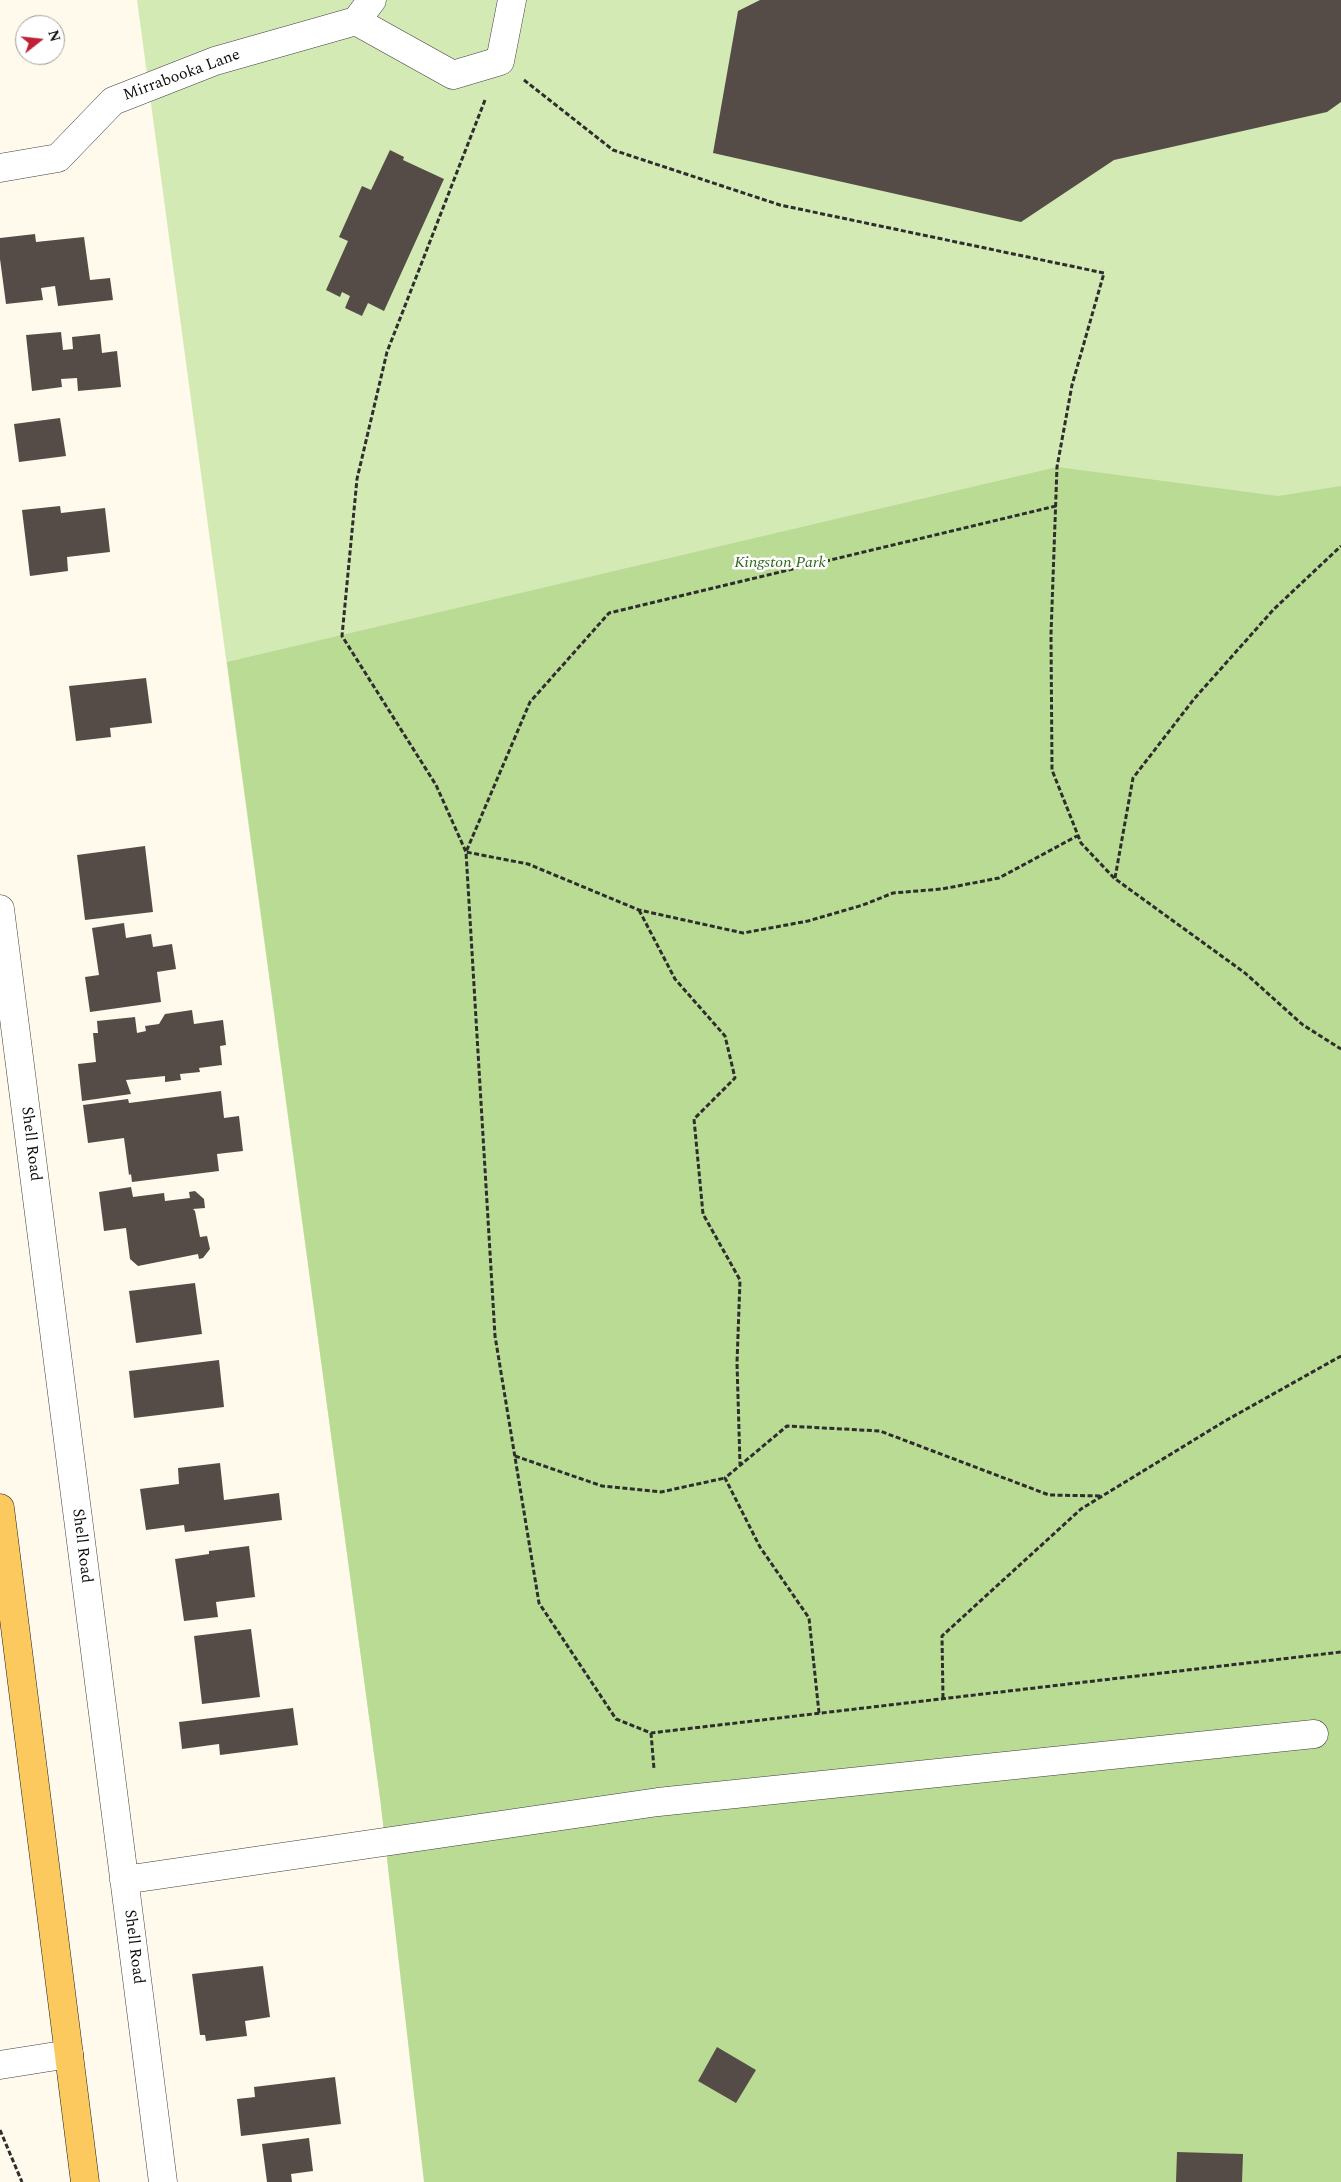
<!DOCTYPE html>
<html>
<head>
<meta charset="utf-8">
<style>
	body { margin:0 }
	#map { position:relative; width:1341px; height:2182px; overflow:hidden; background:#fffaeb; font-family:Spectral,serif }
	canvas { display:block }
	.north { position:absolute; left:15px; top:15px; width:50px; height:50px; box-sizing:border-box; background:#fff; border:1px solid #9e9e9e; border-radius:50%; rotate:74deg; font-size:14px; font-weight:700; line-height:20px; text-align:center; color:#0c0c0c }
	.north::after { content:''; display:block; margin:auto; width:18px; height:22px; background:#bf2235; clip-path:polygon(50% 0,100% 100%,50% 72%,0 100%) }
</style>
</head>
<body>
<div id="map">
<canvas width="1341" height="2182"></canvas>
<div class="north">N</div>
</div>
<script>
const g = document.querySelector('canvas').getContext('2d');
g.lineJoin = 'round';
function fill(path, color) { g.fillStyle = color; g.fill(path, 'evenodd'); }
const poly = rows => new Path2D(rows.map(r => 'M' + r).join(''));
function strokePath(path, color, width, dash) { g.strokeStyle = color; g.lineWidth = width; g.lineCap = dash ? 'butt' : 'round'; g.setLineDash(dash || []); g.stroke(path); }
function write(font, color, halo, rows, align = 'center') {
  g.font = font + ' Spectral,serif'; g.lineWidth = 5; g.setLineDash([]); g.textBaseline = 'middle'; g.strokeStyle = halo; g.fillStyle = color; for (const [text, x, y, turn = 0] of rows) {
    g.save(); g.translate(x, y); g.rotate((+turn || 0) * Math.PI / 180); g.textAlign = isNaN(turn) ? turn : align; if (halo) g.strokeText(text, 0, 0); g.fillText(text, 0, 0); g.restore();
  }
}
fill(poly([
	[137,0,1341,0,1341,1680,380,1798]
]), '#d4eab5');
fill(poly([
	[1057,467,1278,496,1341,486,1341,2182,424,2182,380,1798,227,662]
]), '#b9db94');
fill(poly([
	[760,0,1341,0,1341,102,1327,112,1114,160,1021,222,713,153,738,11],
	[390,150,404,157,403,160,444,179,384,311,368,303,362,316,345,308,350,296,342,292,340,297,326,290,348,241,339,237,362,186,371,190],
	[35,234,36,242,84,237,90,280,110,278,113,300,58,306,55,286,41,288,43,300,6,304,0,259,0,238],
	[61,332,63,350,73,349,72,337,100,334,102,353,117,351,121,387,78,391,77,378,61,379,62,387,32,391,26,335],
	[60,418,66,456,19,462,14,424],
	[60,506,61,513,105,508,110,552,67,557,68,571,30,576,22,510],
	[146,678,152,723,110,728,111,737,76,741,69,686],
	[145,846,153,912,85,920,77,855],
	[124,923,126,938,151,934,153,947,172,944,176,969,157,972,161,1002,90,1012,85,977,99,975,92,928],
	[192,1010,194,1024,223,1020,226,1045,220,1046,222,1065,199,1068,200,1072,180,1074,181,1080,165,1082,165,1076,126,1080,131,1094,82,1101,78,1064,96,1062,93,1033,98,1033,97,1021,135,1017,137,1033,146,1031,145,1026,159,1024,165,1014],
	[221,1091,224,1118,239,1116,243,1151,217,1154,219,1171,132,1182,131,1174,129,1175,124,1138,88,1143,83,1105,128,1099,129,1103],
	[131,1187,133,1197,164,1193,165,1201,190,1198,189,1192,195,1191,204,1199,205,1208,193,1209,195,1211,200,1237,207,1236,210,1249,203,1258,199,1259,198,1254,138,1266,130,1259,126,1228,104,1231,99,1192],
	[195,1283,202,1334,136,1343,129,1291],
	[219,1360,224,1407,134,1418,129,1371],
	[220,1463,224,1500,279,1493,282,1520,185,1532,184,1525,146,1530,140,1489,179,1484,178,1468],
	[249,1546,255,1597,216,1602,218,1617,184,1621,175,1559,209,1554,209,1551],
	[251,1629,260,1697,202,1704,194,1636],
	[293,1708,298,1745,220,1755,219,1744,182,1749,179,1722],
	[263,1966,270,2017,245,2021,247,2036,206,2041,205,2035,200,2035,192,1974],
	[717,2047,756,2070,736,2103,698,2081],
	[335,2077,341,2124,241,2136,237,2099,255,2097,254,2087],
	[309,2138,313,2171,291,2174,292,2182,267,2182,262,2144],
	[1177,2152,1243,2154,1242,2182,1176,2182]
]), '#554c48');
const minor = poly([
	[356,21,453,75,500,61,512,0],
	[0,168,58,158,113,101,215,61,356,21,372,0],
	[0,909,163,2182],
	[124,1880,658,1802,1314,1734],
	[0,2065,69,2054]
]);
const major = poly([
	[0,1508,85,2182]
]);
strokePath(minor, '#3f3f3f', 29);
strokePath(major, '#1d1d1d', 29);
strokePath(poly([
	[524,80,613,150,780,205,1104,273,1072,385,1057,467,1051,634,1052,770,1081,843,1114,878,1245,973,1303,1025,1341,1049],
	[485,100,387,352,357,479,342,636,436,785,466,852,495,1336,539,1603,616,1719,651,1733,1341,1652],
	[1056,506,609,613,530,702,466,852,528,864,639,910,743,933,808,921,863,905,893,893,942,889,999,878,1077,836],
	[1115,878,1133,778,1194,699,1274,609,1341,546],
	[639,910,675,979,725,1036,735,1078,694,1119,703,1214,740,1280,737,1363,740,1464],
	[515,1456,602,1486,661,1492,725,1478],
	[943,1698,942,1636,1081,1509,1225,1421,1341,1356],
	[819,1713,809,1618,760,1547,725,1478,787,1426,880,1431,1049,1495,1102,1496],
	[651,1733,654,1769],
	[0,2130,22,2182]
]), '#2e2e2e', 3, [5, 2.5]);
strokePath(minor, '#fff', 28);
strokePath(major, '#fcc95f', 28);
write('16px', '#0c0c0c', '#fff', [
	["Mirrabooka Lane",182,76,-20],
	["Shell Road",30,1144,83],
	["Shell Road",81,1546,83],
	["Shell Road",133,1947,83]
]);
write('italic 16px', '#30651b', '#fff', [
	["Kingston Park",780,564]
]);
</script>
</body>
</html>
